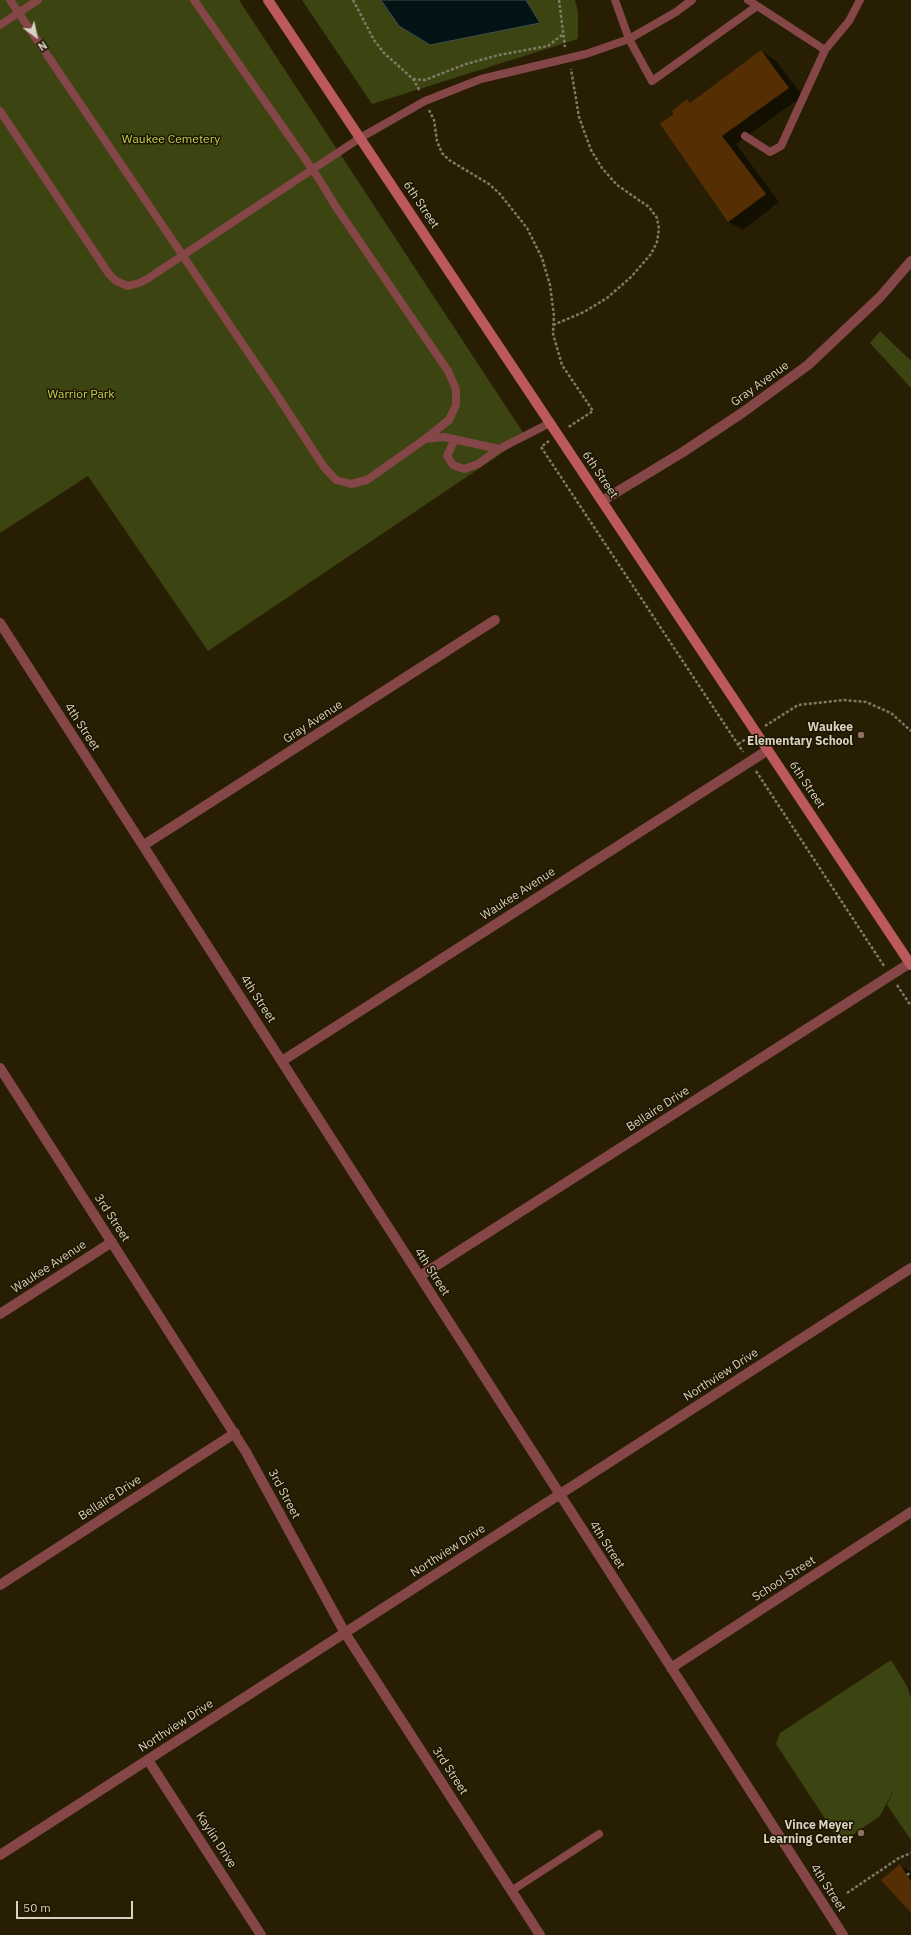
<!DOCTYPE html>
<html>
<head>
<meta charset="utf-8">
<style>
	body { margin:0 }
	#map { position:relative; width:911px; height:1935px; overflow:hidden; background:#271e03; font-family:"IBM Plex Sans",sans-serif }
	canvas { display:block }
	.north { position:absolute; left:16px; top:16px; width:40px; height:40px; -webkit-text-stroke:3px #1e1500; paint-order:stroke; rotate:147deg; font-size:11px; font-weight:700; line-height:16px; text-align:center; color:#d8d2c2 }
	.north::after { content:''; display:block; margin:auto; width:14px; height:18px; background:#d8d2c2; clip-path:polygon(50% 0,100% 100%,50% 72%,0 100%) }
	.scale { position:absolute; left:16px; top:1901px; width:117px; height:18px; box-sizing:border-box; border:2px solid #d8d2c2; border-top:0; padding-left:5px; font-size:12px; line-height:14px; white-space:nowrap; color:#d8d2c2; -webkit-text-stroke:3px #1e1500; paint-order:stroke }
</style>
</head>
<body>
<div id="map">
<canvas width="911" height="1935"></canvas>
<div class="north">N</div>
<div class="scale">50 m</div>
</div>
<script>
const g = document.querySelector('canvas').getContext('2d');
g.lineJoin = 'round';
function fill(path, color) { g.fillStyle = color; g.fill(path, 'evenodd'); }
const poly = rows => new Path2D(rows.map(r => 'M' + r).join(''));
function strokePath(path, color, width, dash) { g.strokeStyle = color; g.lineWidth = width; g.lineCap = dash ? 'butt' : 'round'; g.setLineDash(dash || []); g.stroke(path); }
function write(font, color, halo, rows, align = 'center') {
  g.font = font + ' "IBM Plex Sans",sans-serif'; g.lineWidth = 3; g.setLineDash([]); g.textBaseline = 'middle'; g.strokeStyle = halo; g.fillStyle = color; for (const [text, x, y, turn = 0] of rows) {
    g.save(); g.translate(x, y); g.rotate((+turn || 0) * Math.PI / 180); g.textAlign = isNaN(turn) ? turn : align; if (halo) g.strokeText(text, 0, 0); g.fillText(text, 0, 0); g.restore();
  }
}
fill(poly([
	[0,0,239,0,526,437,208,651,88,476,0,533],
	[302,0,575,0,578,12,578,39,372,104],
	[880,331,911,361,911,388,870,343],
	[891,1660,907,1686,911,1698,911,1840,887,1805,896,1786,880,1816,841,1843,776,1744,780,1733]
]), '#3c4412');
const water = poly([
	[381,0,526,0,540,23,430,45,399,26,381,0]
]);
fill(water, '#021416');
strokePath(water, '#424d4a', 1);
fill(poly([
	[761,51,775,60,803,96,736,144,779,202,743,230,728,222,687,100,692,103],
	[900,1865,911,1872,911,1912]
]), '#0007');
fill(poly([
	[761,50,789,88,722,136,766,194,728,222,660,124,674,114,672,111,687,99,690,103],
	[900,1864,911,1881,911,1913,881,1880]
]), '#552f03');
strokePath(poly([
	[353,0,374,40,384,53,413,79,420,91],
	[559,0,565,47],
	[413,79,425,80,466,64,499,55,548,46,562,35],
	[429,110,434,120,437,141,442,153,449,160,489,184,500,194,527,228,542,258,550,285,554,316,553,334,562,365,593,411,567,428],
	[553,325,584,312,607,298,631,277,651,254,657,242,659,229,657,218,649,207,617,185,602,168,591,150,579,117,571,69],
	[549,441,541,447,743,752],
	[765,726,798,705,844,700,866,702,891,713,911,731],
	[738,744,746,739],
	[756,771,884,966],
	[897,985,911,1006],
	[907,1875,911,1872],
	[847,1893,899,1858,911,1853]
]), '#807964', 2.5, [3, 2]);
strokePath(poly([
	[10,0,275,392,324,467,336,480,351,484,367,480,425,439,444,437,499,449,550,423],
	[194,0,317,176,336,207,448,371,456,389,456,405,449,420,425,439],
	[615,0,629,39,652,81,757,6],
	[748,0,825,50,849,21,860,0],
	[0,25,38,0],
	[0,111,109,274,116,281,128,286,139,283,147,279,360,138,425,101,481,79,586,54,629,39,676,12,692,0],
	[745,136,770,152,781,146,825,50],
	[455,439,447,456,453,465,464,469,478,464,499,449],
	[511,1891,599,1834]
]), '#844647', 8);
strokePath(poly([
	[602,501,683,452,742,413,808,365,880,297,911,261],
	[0,623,843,1935],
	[144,845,495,620],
	[282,1061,768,750],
	[0,1068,246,1452,345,1633,540,1935],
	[420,1276,910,963],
	[0,1314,112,1242],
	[0,1585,235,1433],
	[671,1668,911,1512],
	[148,1760,261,1935],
	[0,1855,911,1268]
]), '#844647', 10);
strokePath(poly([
	[268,0,911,965]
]), '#bc595d', 10);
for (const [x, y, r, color] of [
	[861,735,4,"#8d6e63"],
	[861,1833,4,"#8d6e63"]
]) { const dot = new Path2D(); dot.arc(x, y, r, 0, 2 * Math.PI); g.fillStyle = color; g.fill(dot); strokePath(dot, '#1e1500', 1.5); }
write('12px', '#c0d54f', '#1e1500', [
	["Waukee Cemetery",171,140],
	["Warrior Park",81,395]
]);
write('12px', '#d8d2c2', '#1e1500', [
	["6th Street",421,205,56],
	["Gray Avenue",760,384,-36],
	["6th Street",600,475,56],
	["Gray Avenue",313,722,-33],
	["4th Street",82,727,57],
	["6th Street",807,785,56],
	["Waukee Avenue",518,894,-33],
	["4th Street",258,999,57],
	["Bellaire Drive",658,1109,-33],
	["3rd Street",112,1218,57],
	["Waukee Avenue",49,1267,-33],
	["4th Street",432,1272,57],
	["Northview Drive",721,1375,-33],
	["3rd Street",284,1494,62],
	["Bellaire Drive",110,1498,-33],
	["4th Street",607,1545,57],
	["Northview Drive",448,1551,-33],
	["School Street",784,1579,-33],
	["Northview Drive",176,1726,-33],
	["3rd Street",450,1771,57],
	["Kaylin Drive",216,1840,57],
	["4th Street",828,1888,57]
]);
write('bold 12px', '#d8d2c2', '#1e1500', [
	["Waukee",853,728],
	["Elementary School",853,742],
	["Vince Meyer",853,1826],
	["Learning Center",853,1840]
], 'right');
</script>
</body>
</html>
